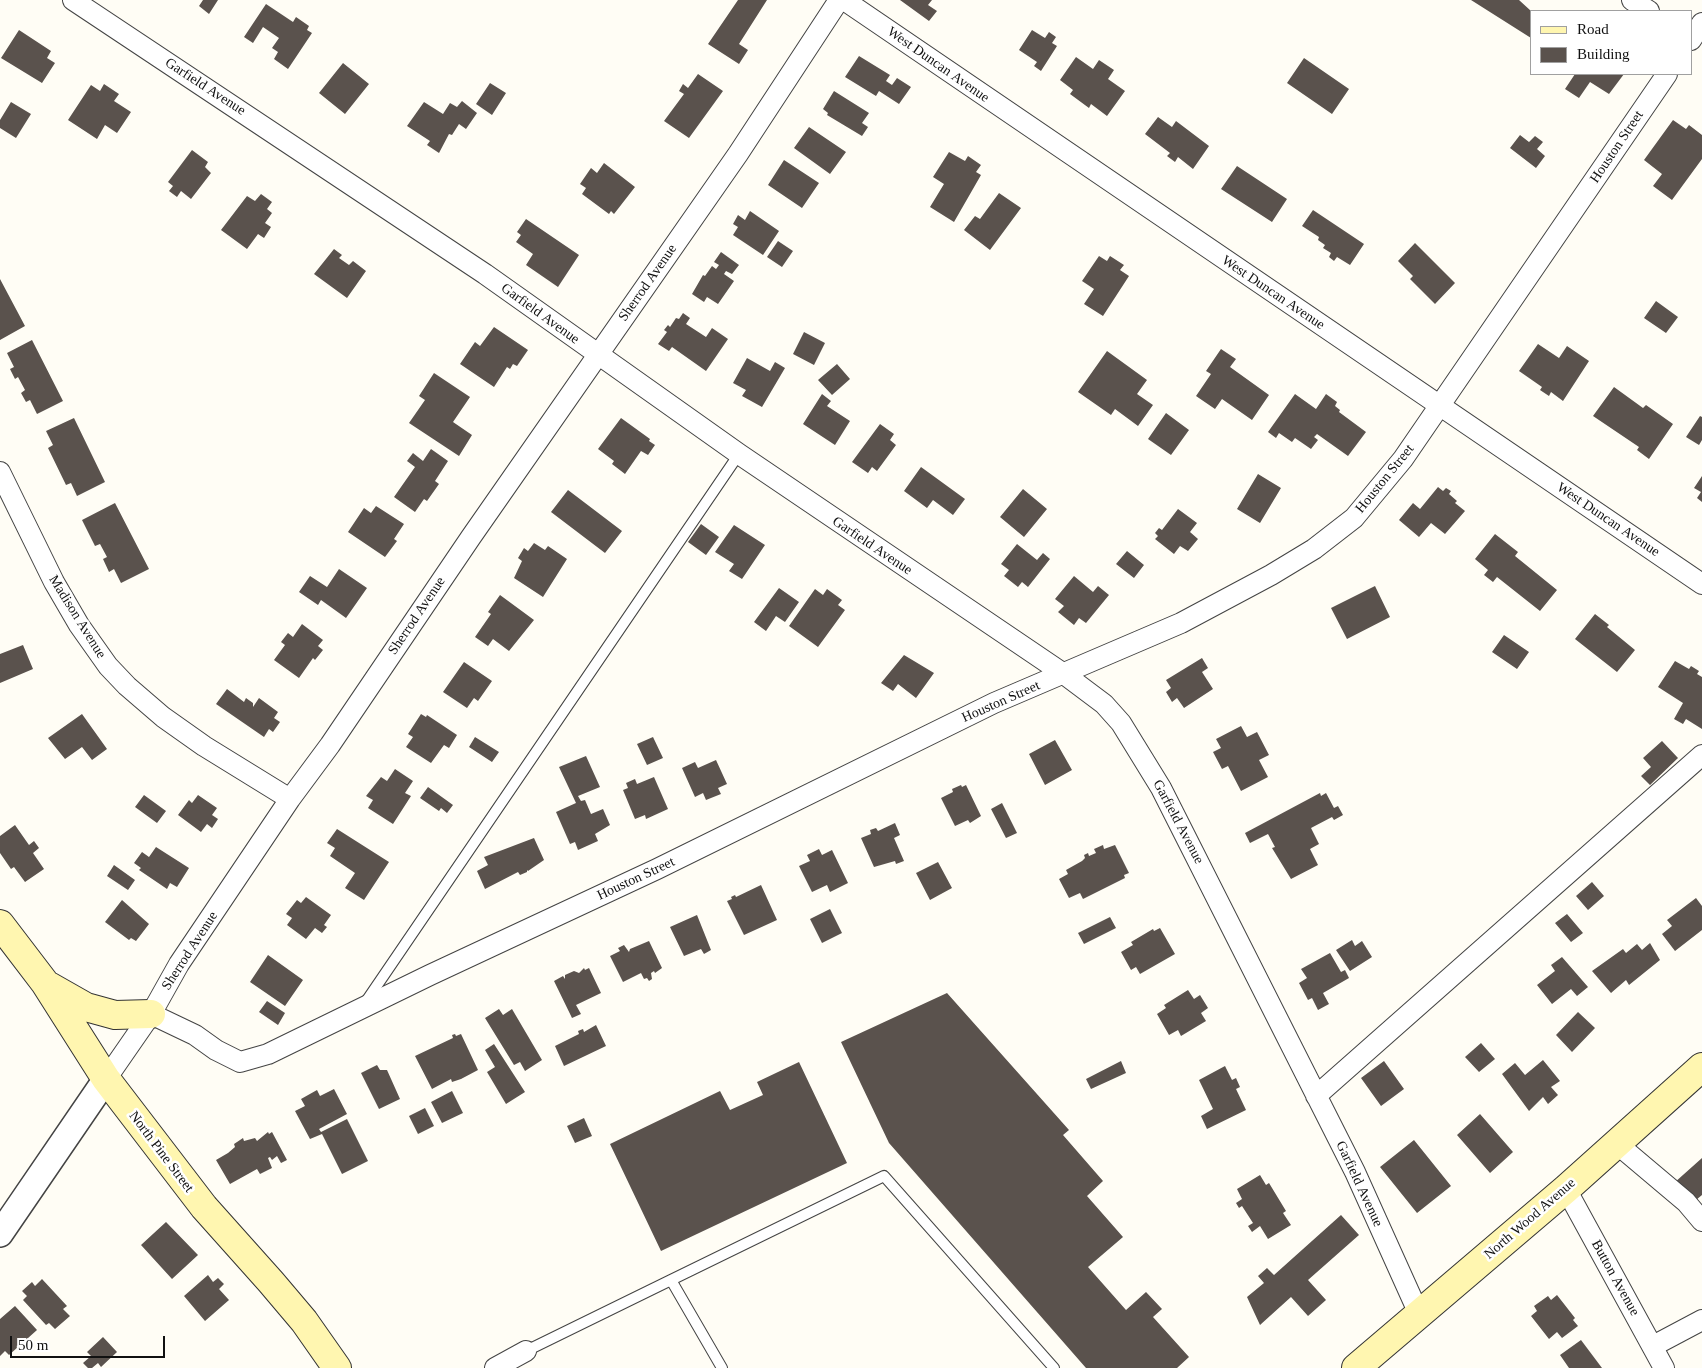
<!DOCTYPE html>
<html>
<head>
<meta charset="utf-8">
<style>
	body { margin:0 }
	#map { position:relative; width:1702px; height:1368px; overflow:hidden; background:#fffdf5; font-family:"Times New Roman",serif }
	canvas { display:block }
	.legend { position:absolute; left:1530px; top:10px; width:162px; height:65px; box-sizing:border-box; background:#fff; border:1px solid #a0a0a0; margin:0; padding:6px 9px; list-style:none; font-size:15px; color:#111 }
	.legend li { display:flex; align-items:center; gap:10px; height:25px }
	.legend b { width:25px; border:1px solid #a0a0a0 }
	.scale { position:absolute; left:10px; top:1336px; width:155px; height:22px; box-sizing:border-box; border:2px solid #111; border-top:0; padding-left:6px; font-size:15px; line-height:18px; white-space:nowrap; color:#111; -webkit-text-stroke:4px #fff; paint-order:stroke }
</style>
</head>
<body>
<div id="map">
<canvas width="1702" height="1368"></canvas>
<ul class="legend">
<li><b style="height:6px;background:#fff6b0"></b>Road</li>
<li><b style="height:14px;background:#5a524d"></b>Building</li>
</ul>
<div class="scale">50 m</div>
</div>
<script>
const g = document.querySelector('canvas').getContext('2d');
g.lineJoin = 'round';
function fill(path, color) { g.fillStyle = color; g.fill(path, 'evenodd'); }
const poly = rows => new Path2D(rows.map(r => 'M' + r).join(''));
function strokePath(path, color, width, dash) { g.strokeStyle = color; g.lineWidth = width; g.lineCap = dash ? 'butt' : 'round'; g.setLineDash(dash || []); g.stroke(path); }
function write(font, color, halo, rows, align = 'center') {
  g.font = font + ' "Times New Roman",serif'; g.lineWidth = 5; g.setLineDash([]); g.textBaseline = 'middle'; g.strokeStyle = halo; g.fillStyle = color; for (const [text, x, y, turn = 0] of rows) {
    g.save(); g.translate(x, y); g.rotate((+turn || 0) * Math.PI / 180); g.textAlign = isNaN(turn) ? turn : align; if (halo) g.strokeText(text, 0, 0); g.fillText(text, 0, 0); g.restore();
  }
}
fill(poly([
	[203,0,218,0,209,14,199,6],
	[738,0,767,0,739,44,748,50,739,64,708,44],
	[900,0,932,0,928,5,937,11,929,21],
	[1471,0,1519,0,1531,11,1531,38],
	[266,4,293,22,296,17,309,26,307,30,312,33,288,69,274,59,278,52,272,48,279,38,263,27,253,43,244,37],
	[19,30,51,51,47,58,55,63,42,83,1,58],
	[1032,30,1045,38,1049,32,1056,37,1052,43,1057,46,1041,71,1034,66,1037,62,1019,50],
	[859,56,890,75,886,81,892,85,897,78,911,87,899,104,879,91,876,96,845,77],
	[1076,57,1093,69,1099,60,1114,70,1108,79,1125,91,1107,116,1091,104,1089,108,1070,94,1073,90,1060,80],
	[1304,58,1349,89,1332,114,1287,83],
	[343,63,369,84,345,114,319,93],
	[698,74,723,91,689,138,664,121,684,94,679,91,683,84,688,88],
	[1575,74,1624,74,1609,94,1590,82,1579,98,1565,89],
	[490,83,506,93,492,115,476,104],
	[104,84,119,94,114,101,131,112,117,133,105,125,97,139,68,120,91,85,100,91],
	[834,91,869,113,862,123,868,127,862,136,827,115,828,113,823,109],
	[462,101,477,113,466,129,459,124,452,135,449,134,439,153,427,145,430,141,407,126,424,102,443,114,450,103,457,107],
	[11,102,31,114,16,138,0,128,0,120],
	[1158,117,1172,127,1176,121,1209,146,1193,169,1178,157,1175,162,1167,156,1170,153,1145,134],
	[1673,120,1686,129,1689,125,1702,135,1702,159,1672,200,1653,186,1662,174,1644,160],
	[809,127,846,152,830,174,794,148],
	[1520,135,1529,142,1535,136,1543,142,1537,149,1545,156,1536,168,1510,148],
	[192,150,208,162,205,167,211,173,191,199,181,191,177,197,169,191,173,186,168,182],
	[949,152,965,161,968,156,981,165,976,172,981,175,954,222,930,207,944,184,933,177],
	[784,160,819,183,802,208,768,185],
	[604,163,635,187,614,214,611,211,609,214,582,194,586,188,580,184,591,168,597,173],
	[1237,166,1287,199,1272,222,1221,189],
	[999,193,1021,208,990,250,964,230,975,216,980,219],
	[261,194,272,202,267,209,272,213,265,223,271,227,264,238,258,234,247,249,221,230,247,196,255,201],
	[1313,210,1364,244,1350,265,1337,257,1334,261,1329,257,1331,253,1323,248,1325,245,1318,240,1319,237,1302,226],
	[750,211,779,231,763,255,733,235,738,227,733,224,738,215,745,220],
	[526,219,579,255,558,287,526,265,533,254,516,242,521,235,517,232],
	[778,241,793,251,782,267,767,257],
	[1415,243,1455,283,1435,304,1410,279,1413,276,1398,261],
	[334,249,342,255,339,258,349,265,353,261,366,271,347,298,314,274],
	[721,252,739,265,732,274,726,271,724,274,734,281,718,304,707,297,704,302,692,294,703,275,705,276,712,266,716,269,719,265,714,262],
	[1099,256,1107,261,1110,256,1124,265,1120,270,1129,276,1103,316,1084,304,1094,289,1082,281],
	[0,279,25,326,0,340],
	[1656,301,1678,317,1666,333,1644,318],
	[683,313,690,318,686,324,706,337,712,328,728,339,706,371,672,347,669,351,658,344,667,332,664,330,668,325,670,327,676,318,679,319],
	[494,327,528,350,517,366,513,364,510,369,507,367,494,387,460,364,475,342,480,346],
	[804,332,825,343,814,365,793,354],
	[32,340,63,401,37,414,30,400,26,402,21,393,25,390,18,377,15,379,10,369,14,367,7,353],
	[1538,344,1559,358,1567,346,1589,361,1563,401,1551,392,1549,396,1540,390,1542,387,1519,371],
	[1221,349,1236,359,1230,367,1269,395,1252,420,1222,399,1215,409,1196,396,1211,374,1206,371],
	[1107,351,1147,380,1137,394,1153,405,1138,426,1115,409,1111,415,1078,392],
	[747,358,770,371,775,362,785,368,762,407,742,396,746,390,733,383],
	[837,364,850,379,832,395,818,380],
	[434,373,470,397,453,422,472,435,459,456,409,423,425,400,419,396],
	[1614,387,1643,408,1646,405,1673,424,1649,459,1637,450,1639,447,1593,416],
	[822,394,831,401,827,406,850,421,835,445,803,424],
	[1295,394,1316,409,1326,394,1337,402,1335,406,1340,410,1339,412,1366,432,1348,456,1317,434,1314,437,1318,440,1311,449,1295,438,1292,442,1279,433,1276,438,1268,432],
	[1166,413,1189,430,1171,455,1148,439],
	[1700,416,1702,417,1702,440,1699,445,1686,437],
	[74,418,105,482,77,496,71,483,66,485,48,448,53,445,46,431],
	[621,418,650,439,649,441,655,445,648,455,641,451,625,474,612,464,614,461,598,449],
	[880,424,894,434,890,440,896,445,877,471,872,467,868,473,852,462],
	[431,449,448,461,435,481,439,484,427,501,424,499,415,512,394,497,415,467,407,461,413,453,423,461],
	[921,467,965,499,953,515,933,500,927,508,904,491],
	[1258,474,1281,488,1260,523,1237,509],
	[1702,476,1702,502,1697,498,1701,492,1694,488],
	[1438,487,1443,491,1446,488,1451,491,1449,494,1457,501,1455,503,1465,511,1445,534,1431,523,1419,537,1399,520,1413,503,1420,509],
	[1023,489,1047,509,1024,537,1000,517],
	[568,490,622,531,605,553,551,512],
	[115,503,149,569,121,583,114,569,109,572,103,559,107,557,100,544,95,546,82,520],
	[376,506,404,524,394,539,397,541,385,557,348,532,364,508,371,513],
	[1178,509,1197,523,1190,532,1198,539,1188,551,1180,546,1174,554,1155,539,1158,536,1155,533,1159,528,1162,530],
	[701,524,719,537,706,555,688,542],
	[734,525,765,545,742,579,729,571,734,564,715,552],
	[1495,534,1518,552,1515,556,1557,590,1540,611,1497,577,1493,582,1484,575,1488,570,1475,559],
	[534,543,545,550,548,546,567,559,543,597,514,578,522,561,518,558,524,548,528,551],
	[1017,544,1037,560,1043,553,1050,559,1028,587,1022,582,1018,587,1004,576,1009,570,1001,564],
	[1127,551,1144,565,1134,578,1116,564],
	[339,569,367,588,346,618,321,600,318,605,299,592,310,576,327,587],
	[1074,576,1093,592,1098,586,1109,595,1086,623,1079,618,1074,625,1058,612,1064,606,1055,599],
	[1375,586,1390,617,1347,639,1331,608],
	[779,588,799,602,785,622,776,616,766,631,754,622],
	[815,589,823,595,827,589,842,600,838,605,845,610,818,647,789,626],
	[500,595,534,620,509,651,493,639,488,646,475,637,491,614,488,612],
	[1595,614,1609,625,1607,627,1635,650,1617,672,1575,639],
	[302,624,323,640,318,646,323,650,315,660,313,658,299,678,274,660,285,645,281,642,288,633,293,637],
	[1504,635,1529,652,1517,669,1492,652],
	[23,645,33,669,0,683,0,654],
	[904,655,934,673,916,698,898,684,893,691,881,683],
	[1202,658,1208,668,1202,672,1213,689,1184,708,1177,698,1172,702,1166,692,1171,688,1166,680],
	[1675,661,1689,669,1691,666,1699,671,1697,674,1702,677,1702,729,1686,719,1683,724,1674,719,1683,703,1658,687],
	[464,662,492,681,478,701,474,698,467,708,443,692],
	[227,689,244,702,246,698,253,703,253,707,259,698,278,712,274,718,280,722,273,732,269,729,264,737,216,704],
	[82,714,107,749,92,760,82,747,65,759,48,738],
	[421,714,426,717,427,715,457,735,449,748,444,745,431,763,406,747,413,737,408,734],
	[1241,726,1247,737,1257,732,1269,755,1259,760,1268,777,1241,791,1228,766,1222,769,1213,752,1221,748,1216,739],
	[475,737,499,752,492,762,469,747],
	[653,737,663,758,647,765,637,744],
	[1055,740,1072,770,1045,785,1029,754],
	[1662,741,1678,758,1650,785,1641,776,1651,767,1643,758],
	[586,756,600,787,578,796,581,801,585,800,591,814,603,809,610,825,595,834,598,841,578,850,575,842,570,844,556,812,576,803,559,767],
	[716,760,727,784,718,788,721,794,706,800,703,793,695,797,682,768,695,762,698,768],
	[395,769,413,781,405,793,411,796,393,824,368,808,373,800,366,796,381,777,387,781],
	[654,777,668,809,646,819,645,815,635,819,623,790,628,788,626,783,635,779,637,784],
	[961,785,962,787,966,785,981,816,970,823,968,820,955,826,941,798,953,792,952,789],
	[428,787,453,805,447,813,441,808,439,811,420,798],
	[1320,793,1321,796,1326,793,1334,808,1338,806,1343,815,1334,820,1332,817,1311,828,1319,844,1310,849,1318,865,1291,879,1272,848,1275,847,1268,834,1250,843,1245,833],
	[144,795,166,811,157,823,135,807],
	[198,795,217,808,212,815,218,819,212,828,207,824,201,832,178,815,189,800,192,803],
	[1002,803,1017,833,1006,838,991,809],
	[895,823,900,835,894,838,904,861,896,864,895,861,874,867,861,838,871,834,870,830,876,828,878,831],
	[15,825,29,845,34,841,39,848,33,853,44,869,25,882,14,867,11,869,0,853,0,836],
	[337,829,389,862,364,900,345,888,355,873,330,856,335,848,327,843],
	[534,838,544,860,528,871,527,870,527,872,520,875,518,872,485,889,477,871,488,865,484,857],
	[1103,845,1104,849,1115,845,1129,873,1124,875,1125,878,1083,899,1080,893,1069,898,1059,879,1068,874,1066,870,1082,861,1085,858,1084,855,1088,853,1089,856,1096,853,1094,849],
	[156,847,189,868,177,887,170,883,167,889,139,870,141,868,134,863,142,852,149,857],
	[819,849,822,855,832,850,848,883,830,892,827,885,812,892,799,866,810,861,807,855],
	[938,862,952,888,930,900,916,873],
	[114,865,135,880,128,890,107,876],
	[1592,882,1604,896,1588,910,1576,896],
	[761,885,777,920,744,935,727,901,732,899,731,897,735,895,736,897],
	[306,897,331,915,324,925,327,927,322,933,315,928,306,939,287,925,292,918,286,914,297,900,301,903],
	[1696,898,1702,906,1702,930,1675,951,1662,934,1672,926,1667,920],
	[122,900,149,924,136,941,131,938,129,940,105,922],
	[830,909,842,933,822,943,810,919],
	[1567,914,1583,933,1571,942,1555,923],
	[697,915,711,950,704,954,701,949,684,956,670,927],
	[1110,917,1116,928,1084,944,1078,933],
	[1160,928,1175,954,1140,974,1136,967,1131,970,1121,952,1133,945,1131,942,1153,929,1154,931],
	[1352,940,1355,946,1362,941,1372,957,1350,971,1336,950],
	[649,941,662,968,655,973,654,971,651,973,652,979,649,981,647,978,644,979,641,973,623,982,610,956,620,951,618,948,624,945,629,952,630,949],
	[1650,943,1660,960,1629,985,1626,980,1611,993,1592,971,1623,949,1626,953,1637,944,1642,950],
	[1330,953,1341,972,1345,970,1349,978,1323,993,1329,1004,1318,1010,1312,998,1308,1000,1299,983,1307,978,1301,969],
	[268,955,303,980,285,1006,250,982],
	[1562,957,1588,987,1577,996,1571,989,1552,1004,1537,985,1555,971,1551,965],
	[584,968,585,970,589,968,601,993,576,1005,581,1014,572,1018,554,981,563,976,565,979,565,975,574,971,579,973],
	[1188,990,1194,999,1200,995,1208,1008,1201,1013,1206,1021,1181,1036,1178,1030,1169,1035,1157,1014,1166,1008,1164,1005],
	[947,993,1069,1130,1063,1135,1103,1181,1087,1196,1123,1237,1088,1267,1126,1310,1146,1292,1162,1309,1153,1317,1189,1357,1177,1368,1086,1368,889,1143,841,1042],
	[267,1001,285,1013,278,1025,259,1012],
	[499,1009,503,1015,512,1009,542,1060,525,1071,520,1062,514,1065,485,1018],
	[1578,1012,1595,1028,1572,1052,1556,1035],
	[596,1025,606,1046,564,1066,555,1046,579,1034,578,1031,583,1029,584,1032],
	[455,1034,456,1036,461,1034,478,1070,461,1079,452,1082,451,1079,432,1089,415,1056,453,1038,452,1035],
	[1481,1043,1495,1059,1479,1072,1465,1057],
	[494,1044,525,1092,506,1104,487,1072,495,1067,485,1050],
	[1543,1060,1560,1081,1551,1087,1558,1095,1548,1104,1543,1097,1529,1111,1502,1074,1515,1063,1525,1075],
	[1121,1061,1126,1073,1091,1089,1086,1079],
	[1384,1061,1404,1089,1381,1106,1361,1078],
	[799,1062,847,1163,661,1251,610,1144,720,1091,730,1110,763,1095,757,1082],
	[377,1065,380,1070,387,1070,400,1099,379,1109,361,1073],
	[1225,1066,1232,1080,1236,1078,1240,1087,1236,1089,1246,1110,1207,1129,1201,1116,1213,1109,1199,1080],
	[334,1089,347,1114,319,1129,321,1132,347,1119,368,1161,342,1174,322,1134,310,1139,295,1111,305,1106,301,1099,317,1090,320,1096],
	[452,1091,463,1113,442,1123,431,1102],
	[425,1108,434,1126,418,1134,409,1116],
	[1480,1114,1513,1152,1490,1173,1457,1135],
	[584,1118,592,1136,575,1143,567,1126],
	[268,1132,269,1134,272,1132,287,1160,281,1163,277,1156,272,1160,270,1157,268,1158,272,1168,260,1174,257,1169,230,1184,216,1160,228,1153,235,1147,234,1144,243,1138,244,1141,255,1138,257,1141],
	[1414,1140,1451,1186,1417,1213,1380,1167],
	[1702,1158,1702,1195,1696,1200,1674,1183],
	[1260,1175,1266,1185,1269,1183,1286,1211,1283,1213,1291,1225,1268,1239,1260,1226,1252,1232,1248,1226,1253,1223,1242,1206,1239,1208,1236,1203,1242,1199,1237,1189],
	[1341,1215,1359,1235,1308,1280,1326,1300,1308,1316,1291,1297,1260,1325,1247,1297,1264,1283,1258,1276,1267,1268,1274,1275],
	[166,1222,198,1255,172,1279,141,1245],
	[208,1275,213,1282,218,1278,224,1284,219,1289,229,1300,205,1321,184,1296],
	[42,1279,67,1306,63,1309,70,1316,55,1329,49,1323,46,1325,23,1300,27,1296,22,1291,32,1282,35,1286],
	[1557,1295,1575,1318,1573,1320,1578,1326,1562,1338,1557,1332,1549,1339,1531,1316,1537,1311,1534,1306,1548,1296,1551,1300],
	[15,1306,37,1330,9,1355,5,1351,0,1356,0,1319],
	[103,1337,117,1352,101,1367,98,1363,92,1368,88,1368,83,1363,91,1356,87,1352],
	[1581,1340,1602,1368,1569,1368,1560,1355]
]), '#5a524d');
const service = poly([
	[365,1003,739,454],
	[671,1280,884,1176,1054,1368],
	[526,1351,671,1280,722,1368]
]);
const minor = poly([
	[73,0,485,274,739,454,1064,674,1104,704,1121,723,1161,788,1355,1172,1419,1314],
	[844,0,1702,584],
	[1632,0,1649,11],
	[1691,40,1702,23],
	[0,472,54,582,79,625,108,666,127,686,163,717,204,746,290,799],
	[151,1014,195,1035,216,1050,240,1062,268,1054,430,975,657,869,994,703,1181,623,1271,575,1314,549,1354,518,1403,459,1667,74],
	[106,1079,151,1014,179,964,290,799,330,745,471,537,738,154,839,0],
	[1316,1096,1702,755],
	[1616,1143,1686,1202,1702,1221],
	[1566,1189,1664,1368],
	[1653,1346,1702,1320],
	[495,1368,526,1351]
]);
const tertiary = poly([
	[0,1234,106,1079]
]);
const secondary = poly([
	[0,924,45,983,106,1079,204,1207,271,1282,304,1321,337,1368],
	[49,986,86,1007,115,1015,151,1014],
	[1356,1368,1566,1189,1702,1067]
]);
strokePath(service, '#444', 12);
strokePath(minor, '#444', 22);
strokePath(tertiary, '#444', 28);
strokePath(secondary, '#333', 30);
strokePath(service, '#fff', 10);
strokePath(minor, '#fff', 20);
strokePath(tertiary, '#fff', 25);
strokePath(secondary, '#fff6b0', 28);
write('14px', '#111', '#fff', [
	["West Duncan Avenue",938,65,35],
	["Garfield Avenue",205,87,33],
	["Houston Street",1617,147,-56],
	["Sherrod Avenue",648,283,-55],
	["West Duncan Avenue",1273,293,34],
	["Garfield Avenue",540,314,36],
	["Houston Street",1385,479,-51],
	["West Duncan Avenue",1608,520,34],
	["Garfield Avenue",872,546,34],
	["Sherrod Avenue",417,616,-56],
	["Madison Avenue",77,617,58],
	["Houston Street",1001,702,-24],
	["Garfield Avenue",1178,822,62],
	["Houston Street",636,879,-25],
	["Sherrod Avenue",190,951,-57],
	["North Pine Street",161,1152,53],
	["Garfield Avenue",1359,1184,65],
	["North Wood Avenue",1530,1219,-41],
	["Button Avenue",1615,1278,61]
]);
</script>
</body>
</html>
